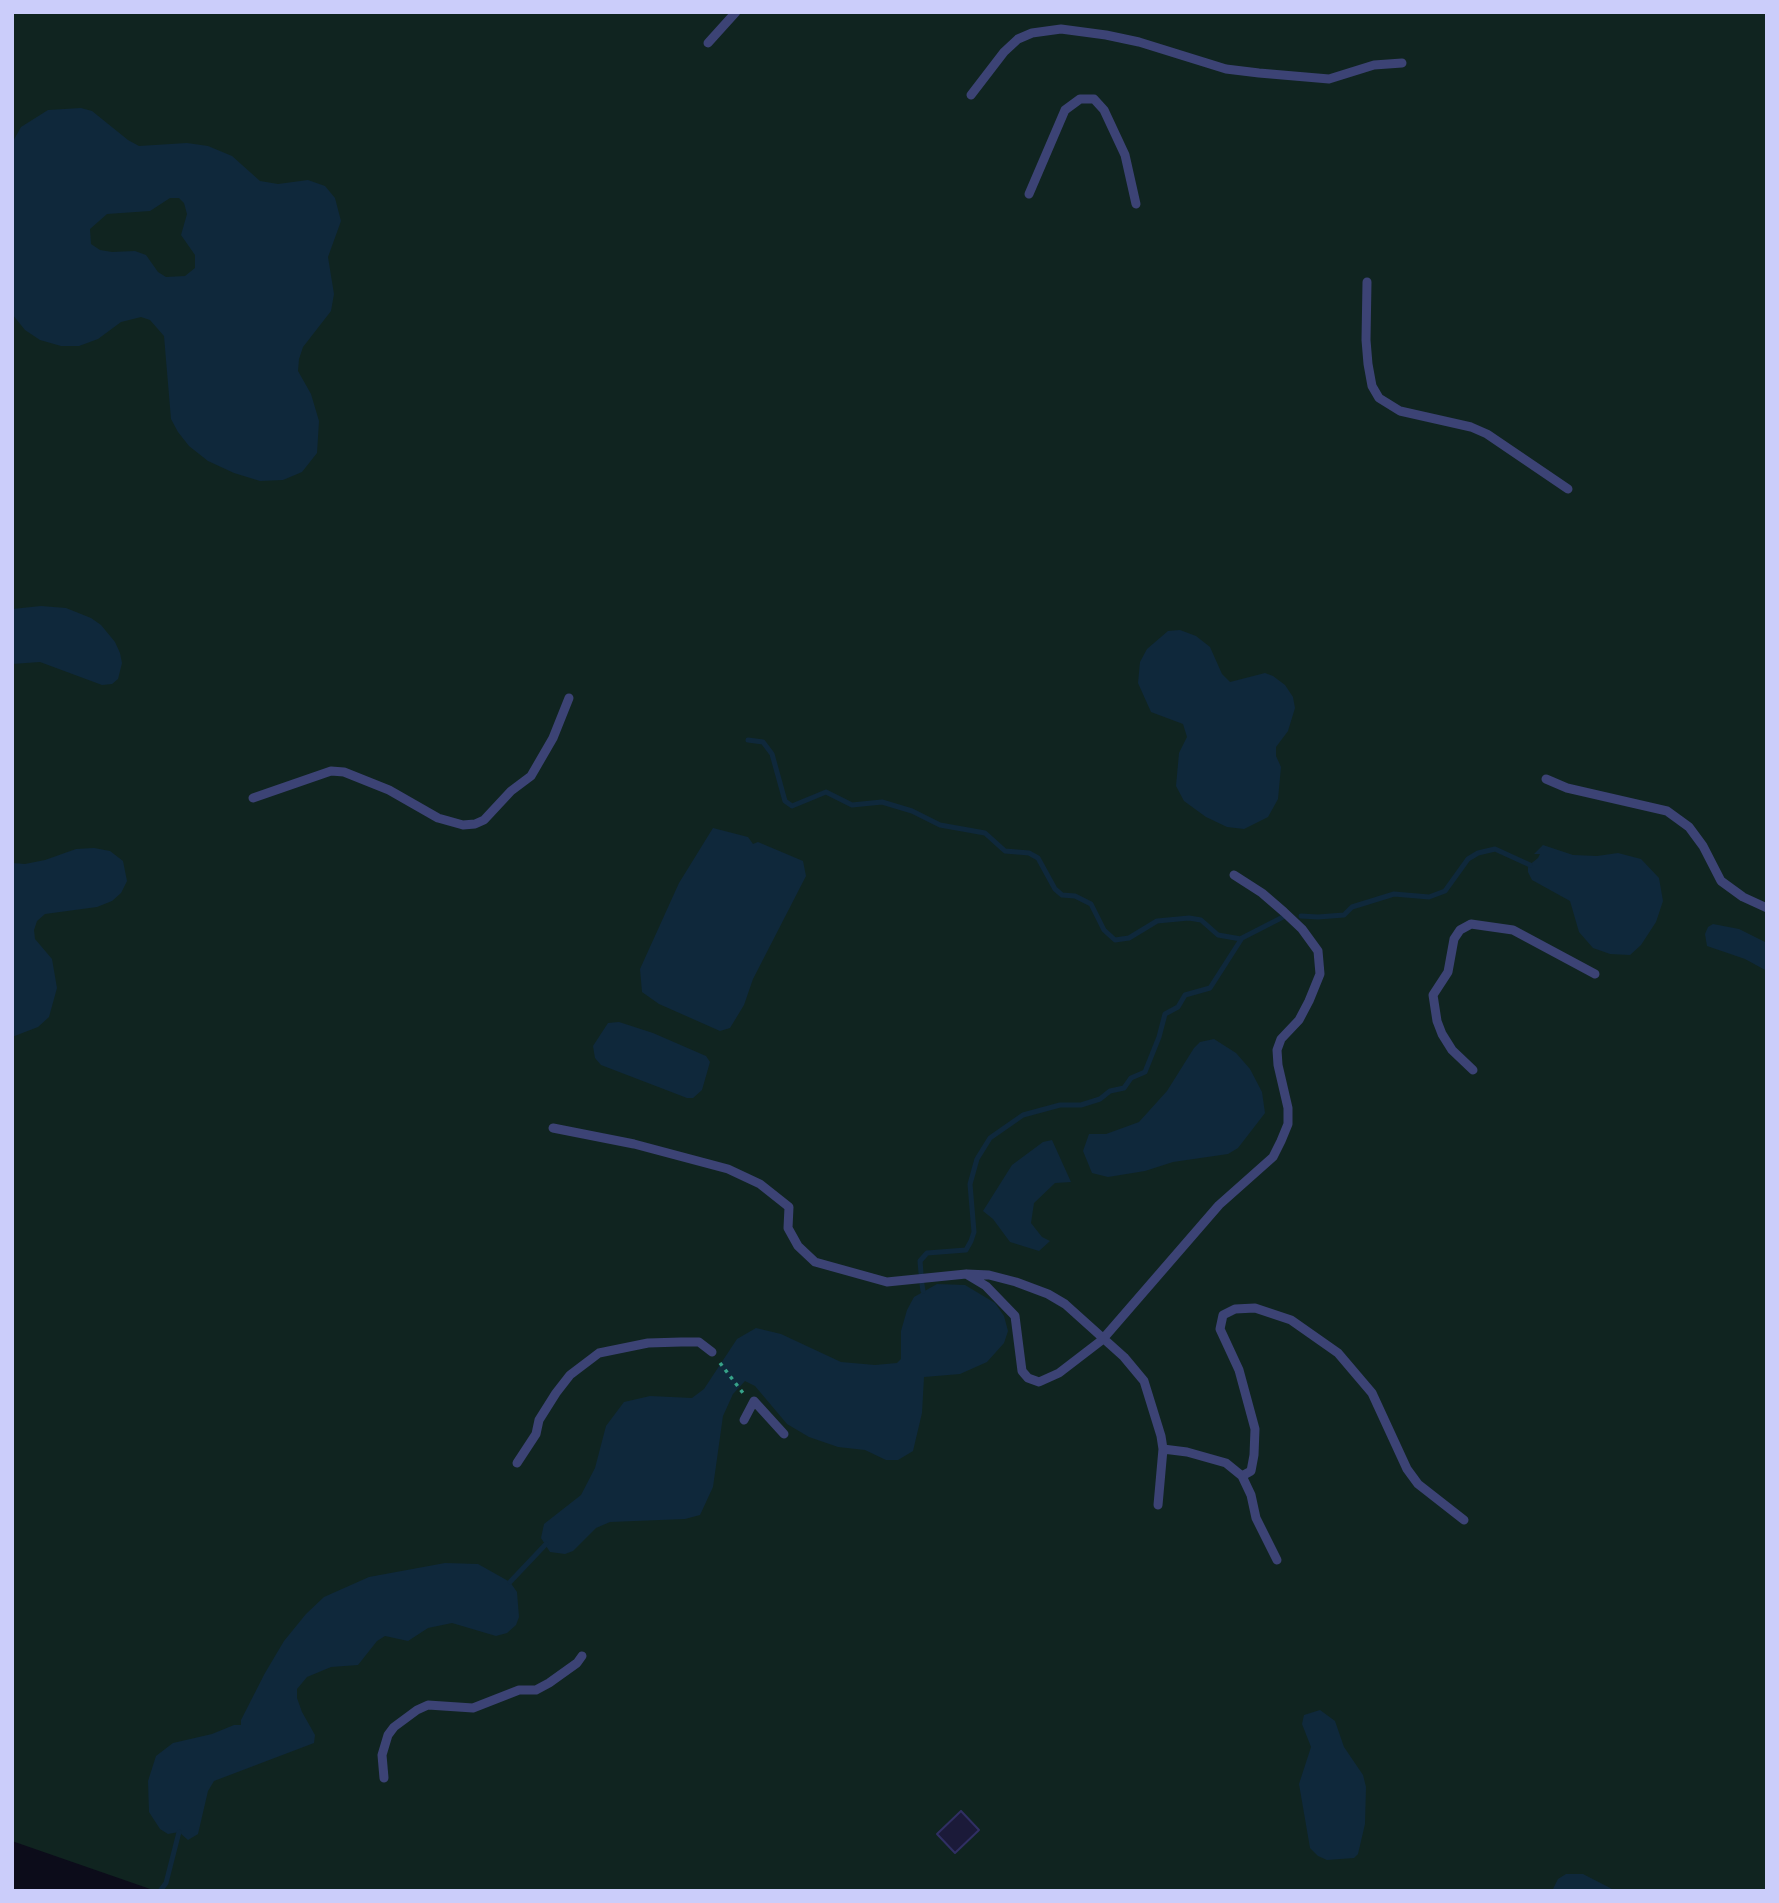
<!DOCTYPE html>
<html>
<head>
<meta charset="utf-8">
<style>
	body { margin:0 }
	#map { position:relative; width:1779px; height:1903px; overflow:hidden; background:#0c0c1a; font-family:"Source Sans 3",sans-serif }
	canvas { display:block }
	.frame { position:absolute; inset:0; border:14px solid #cbcdfa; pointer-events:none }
</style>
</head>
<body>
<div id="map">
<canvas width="1779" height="1903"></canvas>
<div class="frame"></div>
</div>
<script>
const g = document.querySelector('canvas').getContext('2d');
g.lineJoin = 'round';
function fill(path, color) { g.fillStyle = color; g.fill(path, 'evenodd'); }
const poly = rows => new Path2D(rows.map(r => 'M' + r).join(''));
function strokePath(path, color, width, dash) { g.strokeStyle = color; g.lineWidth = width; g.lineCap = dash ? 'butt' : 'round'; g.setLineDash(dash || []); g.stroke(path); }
fill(poly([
	[12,12,1767,12,1767,1891,156,1891,12,1841]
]), '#102420');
fill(poly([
	[81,108,92,111,128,140,139,146,187,143,208,146,232,156,260,181,278,184,308,180,325,186,335,198,341,221,328,257,334,294,331,311,303,347,299,359,298,371,311,394,319,421,317,453,302,472,283,480,260,481,234,473,208,461,189,446,178,432,171,419,164,336,150,320,141,317,121,322,98,339,79,346,61,346,40,340,25,330,12,314,12,143,21,127,48,110],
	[170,198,179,198,184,203,187,214,181,235,195,255,195,268,185,276,166,277,158,272,146,255,135,251,112,252,100,250,91,244,90,229,107,214,150,211],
	[41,606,66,608,91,618,101,625,115,642,120,653,122,663,118,679,112,684,102,685,40,662,12,664,12,609],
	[1180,630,1196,636,1210,647,1222,674,1230,682,1265,673,1273,676,1285,685,1293,697,1295,708,1288,731,1276,747,1276,756,1281,767,1278,799,1268,817,1244,829,1227,827,1206,817,1184,801,1176,786,1179,753,1187,737,1183,724,1151,712,1138,683,1140,662,1147,649,1168,631],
	[713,828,748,837,753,844,758,842,803,861,806,876,753,979,744,1005,730,1028,720,1031,659,1004,642,992,640,969,679,883],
	[1543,845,1573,855,1597,856,1618,853,1641,859,1659,878,1663,901,1656,922,1641,945,1630,955,1610,954,1593,948,1579,932,1570,901,1532,880,1528,872,1528,866,1538,858,1540,854,1534,854],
	[94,848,110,851,123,861,127,881,121,893,112,901,97,907,45,914,37,921,34,930,35,939,52,959,57,988,49,1017,38,1027,12,1037,12,863,25,864,45,860,76,849],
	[1713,924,1739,929,1767,943,1767,971,1745,959,1707,946,1705,934,1708,927],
	[619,1022,653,1033,706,1056,710,1062,702,1090,693,1098,687,1098,601,1065,595,1058,593,1046,608,1023],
	[1214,1039,1236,1053,1250,1069,1262,1092,1265,1113,1238,1148,1228,1154,1173,1162,1145,1171,1108,1177,1092,1173,1083,1151,1089,1134,1106,1134,1139,1122,1167,1091,1194,1048,1200,1042],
	[1052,1140,1071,1182,1055,1183,1034,1203,1031,1223,1042,1237,1050,1241,1039,1251,1010,1242,993,1219,983,1211,1012,1165,1043,1142],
	[937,1284,965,1285,995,1303,1004,1316,1008,1331,1004,1343,987,1362,960,1374,924,1377,922,1413,913,1451,898,1460,886,1460,865,1450,838,1447,809,1437,787,1424,755,1386,745,1381,733,1394,723,1416,713,1487,700,1515,685,1519,610,1522,596,1528,573,1551,565,1554,550,1552,541,1538,544,1524,581,1495,595,1468,606,1426,624,1402,650,1396,692,1398,704,1389,737,1339,756,1328,781,1334,841,1362,875,1365,897,1363,901,1359,901,1331,907,1310,914,1297],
	[445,1563,478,1564,510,1582,517,1592,519,1617,516,1625,507,1633,496,1636,452,1623,428,1628,408,1641,385,1636,377,1641,358,1665,331,1667,307,1677,297,1689,297,1698,302,1712,315,1735,314,1743,214,1781,208,1791,198,1834,188,1840,179,1832,168,1834,160,1829,149,1812,148,1781,156,1756,173,1743,212,1734,234,1725,241,1725,241,1720,265,1673,284,1641,306,1614,324,1597,369,1577],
	[1320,1710,1335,1721,1344,1747,1363,1775,1366,1787,1365,1824,1358,1854,1354,1858,1327,1860,1318,1856,1310,1848,1299,1784,1311,1747,1302,1724,1304,1715],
	[1566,1874,1583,1874,1616,1891,1552,1891,1558,1879]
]), '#0f283b');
strokePath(poly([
	[748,740,763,742,772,754,785,801,792,806,826,792,852,805,882,802,912,811,940,825,985,833,1005,851,1029,853,1038,858,1055,889,1062,895,1075,896,1091,904,1104,930,1115,940,1129,938,1157,921,1189,918,1201,920,1218,935,1241,939],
	[1301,916,1318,917,1344,915,1352,907,1394,894,1429,897,1445,891,1468,859,1478,853,1495,849,1530,865],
	[921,1273,920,1261,927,1253,966,1250,971,1241,974,1232,970,1184,977,1159,990,1138,1023,1115,1060,1105,1081,1105,1100,1099,1110,1091,1124,1088,1131,1078,1145,1072,1159,1037,1165,1014,1178,1007,1185,995,1210,988,1242,938,1283,917],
	[922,1284,923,1291],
	[510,1582,546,1544],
	[160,1891,166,1883,179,1832]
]), '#0f283b', 5);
const building = poly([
	[961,1811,979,1830,955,1853,937,1834,961,1811]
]);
fill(building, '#1b1a39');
strokePath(building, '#302f63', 2);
strokePath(poly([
	[720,1363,743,1393]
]), '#37a289', 3.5, [3.5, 5]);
strokePath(poly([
	[708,43,736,12],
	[971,95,1004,52,1018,39,1032,33,1061,29,1106,35,1139,42,1226,69,1259,73,1329,79,1374,65,1402,63],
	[1029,194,1065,110,1080,99,1094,99,1104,110,1125,155,1136,204],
	[1367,282,1366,340,1368,364,1372,386,1379,398,1400,411,1471,427,1487,434,1568,489],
	[1546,779,1567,788,1667,811,1689,827,1703,846,1721,881,1743,897,1767,908],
	[253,798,331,771,344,772,389,790,438,818,463,825,475,824,484,820,511,791,531,776,553,738,569,698],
	[1473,1070,1452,1050,1442,1034,1437,1021,1433,995,1448,972,1454,939,1460,930,1471,924,1513,930,1595,974],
	[553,1128,634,1144,728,1169,760,1184,789,1207,788,1228,798,1246,815,1262,887,1282,966,1274,986,1286,1015,1316,1022,1371,1028,1378,1039,1382,1059,1373,1102,1340,1219,1205,1273,1157,1281,1141,1288,1124,1288,1108,1278,1065,1277,1050,1281,1039,1299,1020,1309,1001,1320,974,1318,951,1302,929,1284,912,1262,893,1234,875],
	[967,1274,989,1275,1016,1282,1048,1294,1065,1304,1124,1357,1144,1381,1161,1436,1163,1449,1158,1505],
	[744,1420,754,1401,784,1434],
	[1163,1449,1187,1452,1226,1463,1242,1476,1251,1495,1256,1518,1277,1560],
	[517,1463,536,1434,539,1420,556,1393,570,1375,599,1353,648,1343,681,1342,699,1342,712,1352],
	[1242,1476,1251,1471,1254,1455,1255,1429,1239,1370,1220,1329,1223,1315,1235,1309,1255,1308,1291,1320,1338,1353,1372,1393,1407,1469,1418,1484,1464,1520],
	[384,1778,382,1755,388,1735,394,1727,417,1710,428,1705,473,1708,519,1690,536,1690,549,1683,577,1663,582,1656]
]), '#3c4375', 9);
</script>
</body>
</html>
